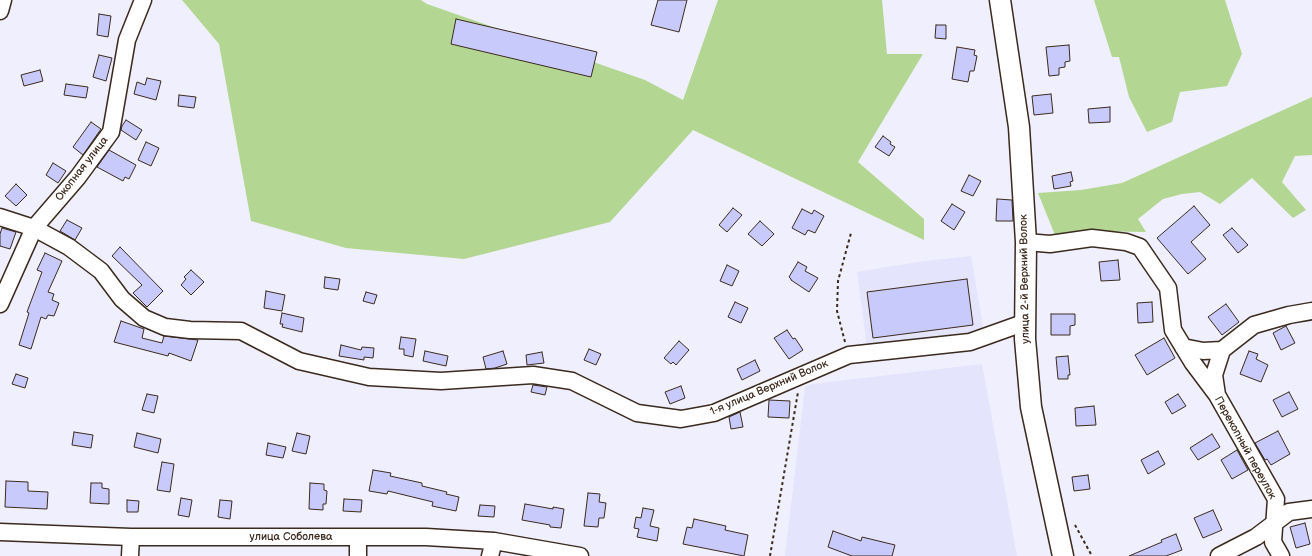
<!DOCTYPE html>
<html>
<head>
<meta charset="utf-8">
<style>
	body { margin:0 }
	canvas { display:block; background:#efeffe }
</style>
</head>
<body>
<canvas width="1312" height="556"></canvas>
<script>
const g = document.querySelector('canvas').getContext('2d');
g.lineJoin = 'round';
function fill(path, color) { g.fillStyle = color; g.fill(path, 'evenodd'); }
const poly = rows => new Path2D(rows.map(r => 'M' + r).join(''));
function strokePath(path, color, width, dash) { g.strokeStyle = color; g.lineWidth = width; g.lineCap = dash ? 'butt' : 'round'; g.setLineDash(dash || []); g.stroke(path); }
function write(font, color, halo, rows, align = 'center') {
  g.font = font + ' "Balsamiq Sans",sans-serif'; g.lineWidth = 3; g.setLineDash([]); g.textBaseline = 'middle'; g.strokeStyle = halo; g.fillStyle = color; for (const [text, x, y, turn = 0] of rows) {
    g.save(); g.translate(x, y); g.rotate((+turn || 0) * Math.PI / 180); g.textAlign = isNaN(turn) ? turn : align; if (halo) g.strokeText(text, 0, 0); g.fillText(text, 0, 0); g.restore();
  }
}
fill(poly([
	[971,256,984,332,867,347,857,272,918,262],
	[982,364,1017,556,785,556,805,387,812,384]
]), '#e4e4fd');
fill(poly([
	[182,0,421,0,427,4,645,80,683,100,718,0,882,0,887,54,923,54,858,162,924,219,924,240,693,130,610,222,464,259,346,248,251,221,219,44],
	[1094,0,1225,0,1242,54,1227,86,1180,92,1172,122,1147,132,1129,97,1119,57,1112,57],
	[1312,97,1312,155,1295,156,1282,182,1306,210,1293,218,1252,178,1220,204,1200,192,1182,194,1163,199,1138,219,1146,232,1084,231,1057,240,1038,193,1081,190,1122,183]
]), '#b3d792');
const building = poly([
	[658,0,687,0,679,32,651,25,658,0],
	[99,14,111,16,108,37,97,35,99,14],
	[456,19,597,52,591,77,451,44,456,19],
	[936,25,946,25,946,39,935,38,936,25],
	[1069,45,1070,61,1065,62,1065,67,1059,68,1059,75,1049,76,1046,47,1069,45],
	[957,47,975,50,974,55,977,56,974,71,970,71,968,82,952,79,957,47],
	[99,55,112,58,106,81,93,77,99,55],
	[40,70,43,81,24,86,21,75,40,70],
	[147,78,161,81,156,100,134,94,137,82,145,85,147,78],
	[66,84,88,87,86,98,64,95,66,84],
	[1051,94,1053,113,1034,115,1032,96,1051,94],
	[179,95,196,97,194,108,178,106,179,95],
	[1110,107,1110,122,1089,123,1088,109,1110,107],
	[126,120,142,130,136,140,121,130,122,126,126,120],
	[91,122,101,129,83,155,73,147,91,122],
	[883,136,891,142,890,144,895,147,889,156,875,147,883,136],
	[146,142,159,148,151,166,138,160,146,142],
	[109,150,136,165,129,179,125,177,123,181,97,167,109,150],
	[53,163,66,171,58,183,46,175,53,163],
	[1071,172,1073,181,1070,182,1071,186,1054,189,1052,176,1071,172],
	[969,175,981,181,973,196,961,191,969,175],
	[16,184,27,195,16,206,5,196,16,184],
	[997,199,1012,200,1013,221,996,221,997,199],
	[952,204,965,212,954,230,941,221,952,204],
	[1194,206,1210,225,1191,242,1206,259,1188,274,1157,238,1194,206],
	[733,208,742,215,727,232,719,225,733,208],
	[802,209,812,214,814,210,824,216,815,233,808,230,805,235,792,228,802,209],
	[67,220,82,228,75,240,60,231,67,220],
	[760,221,774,234,762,246,748,234,760,221],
	[2,228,16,232,10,249,0,246,0,234,2,228],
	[1232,228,1248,245,1238,253,1223,235,1232,228],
	[120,247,163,291,147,307,133,293,142,285,112,256,120,247],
	[45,253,62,261,48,292,54,294,52,300,59,303,54,316,48,315,46,319,41,317,31,349,19,345,29,313,27,312,42,272,37,270,45,253],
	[1118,260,1120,280,1101,281,1099,262,1118,260],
	[798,262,807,267,805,271,818,278,809,292,791,280,791,279,789,277,798,262],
	[727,265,739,271,732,286,720,281,727,265],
	[191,270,204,282,191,295,181,285,186,279,184,277,191,270],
	[325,277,340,279,338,290,324,288,325,277],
	[967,279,973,325,873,338,867,292,967,279],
	[266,291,285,295,282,311,264,308,266,291],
	[366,292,377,295,374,304,363,301,366,292],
	[735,302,748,308,741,323,728,317,735,302],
	[1152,302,1153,322,1138,323,1137,303,1152,302],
	[1226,304,1239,322,1222,335,1208,317,1226,304],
	[282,313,304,318,302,332,282,327,283,324,280,324,282,313],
	[1051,314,1075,314,1075,325,1070,326,1070,335,1051,335,1051,314],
	[121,321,144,329,142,338,162,343,164,336,198,340,191,361,169,353,168,356,114,342,121,321],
	[1286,326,1295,343,1281,350,1273,333,1286,326],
	[787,330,793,339,795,338,803,350,789,359,774,338,787,330],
	[401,337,416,339,413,357,404,355,404,349,399,349,401,337],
	[1164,338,1175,358,1147,375,1135,355,1164,338],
	[679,341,689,350,676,365,673,362,671,364,664,358,679,341],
	[341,345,361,350,362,347,374,348,373,358,364,357,364,360,339,356,341,345],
	[589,349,601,354,596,365,584,360,589,349],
	[425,351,448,356,446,366,423,361,425,351],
	[503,351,507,364,495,368,486,369,483,357,503,351],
	[1249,351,1258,354,1256,359,1268,365,1261,382,1240,374,1249,351],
	[542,352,544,363,527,365,526,355,542,352],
	[1068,356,1070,375,1068,375,1068,379,1058,379,1056,357,1068,356],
	[755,360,760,371,742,380,737,369,755,360],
	[16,374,28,378,25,388,12,384,16,374],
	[533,385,547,387,545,395,531,392,533,385],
	[681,386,685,398,670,404,665,392,681,386],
	[1289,392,1298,409,1282,417,1273,400,1289,392],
	[147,394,158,396,154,413,142,410,147,394],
	[1178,394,1186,406,1172,414,1165,402,1178,394],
	[769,400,790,401,789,418,768,417,769,400],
	[1094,406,1096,425,1076,426,1075,408,1094,406],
	[740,412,743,427,731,429,729,417,740,412],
	[1278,431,1290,454,1271,465,1267,459,1265,460,1255,443,1278,431],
	[74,432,93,435,91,448,72,445,74,432],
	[137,433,161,439,158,453,134,447,137,433],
	[297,433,310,436,306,454,292,451,297,433],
	[1212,434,1220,447,1198,460,1190,448,1212,434],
	[268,443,286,447,283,458,266,455,268,443],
	[1237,450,1248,470,1232,479,1221,460,1237,450],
	[1158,451,1165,464,1148,474,1141,460,1158,451],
	[162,462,174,464,170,492,157,490,162,462],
	[373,470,391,473,390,476,422,483,422,486,447,492,446,494,459,497,456,511,432,506,433,502,388,491,387,494,369,491,373,470],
	[1088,475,1090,489,1074,491,1072,477,1088,475],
	[6,481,28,482,28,491,48,492,47,509,5,507,6,481],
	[91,483,102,483,102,488,109,489,109,504,90,503,91,483],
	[310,483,324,484,324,490,327,491,326,504,323,504,323,510,309,509,310,483],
	[588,493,600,494,599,502,606,503,604,518,599,518,598,527,584,526,588,493],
	[181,498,192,500,189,517,178,515,181,498],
	[344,499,362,500,361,512,343,511,344,499],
	[127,500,139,501,138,512,127,512,127,500],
	[220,500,232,501,230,519,218,517,220,500],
	[525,504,553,509,553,507,564,509,561,528,550,527,550,525,522,520,525,504],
	[480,505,495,506,494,517,478,516,480,505],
	[643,508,654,510,650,526,659,528,657,541,637,537,639,529,634,528,636,517,641,518,643,508],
	[1213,510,1222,530,1203,538,1194,518,1213,510],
	[694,519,726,526,725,530,748,535,744,556,683,544,687,527,692,528,694,519],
	[1305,523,1310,544,1296,548,1290,527,1305,523],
	[833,531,861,541,862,537,895,545,892,556,852,556,828,547,833,531],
	[1176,534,1182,550,1166,556,1129,556,1162,542,1161,540,1176,534]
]);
fill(building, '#c9cafc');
strokePath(building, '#3b2a1e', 1);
const minor = poly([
	[0,11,3,0],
	[0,217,34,228,69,247,101,271,122,299,144,318,165,327,190,330,241,331,299,361,369,377,441,381,533,375,572,381,637,413,681,419,714,413,849,355,970,342,1026,322],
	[1026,242,1050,244,1092,238,1126,242,1140,247,1168,288,1173,330,1193,363,1217,395,1276,499,1273,542,1281,556],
	[0,304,34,228,78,177,111,132,127,40,143,0],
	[1183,347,1203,351,1222,350,1254,325,1289,315,1312,311],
	[1217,395,1214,375,1222,350],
	[0,532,131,537,426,537,494,541,580,556],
	[130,556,131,537],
	[358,556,358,537],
	[490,556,494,541],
	[1219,556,1256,537,1289,512,1312,509]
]);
const major = poly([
	[1000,0,1019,127,1026,242,1025,339,1031,407,1063,556]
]);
strokePath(minor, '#3b2a1e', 19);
strokePath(major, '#3b2a1e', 23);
strokePath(poly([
	[845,342,837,311,838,281,851,233],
	[1075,525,1092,556],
	[770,556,798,392]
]), '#3b2a1e', 2, [3, 3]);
strokePath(minor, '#fff', 16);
strokePath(major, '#fff', 20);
write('11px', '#3b2a1e', '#fff', [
	["Окопная улица",82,169,-52],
	["улица 2-й Верхний Волок",1025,279,-91],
	["1-я улица Верхний Волок",769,388,-23],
	["Перекопный переулок",1245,448,61],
	["улица Соболева",291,537]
]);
</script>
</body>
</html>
